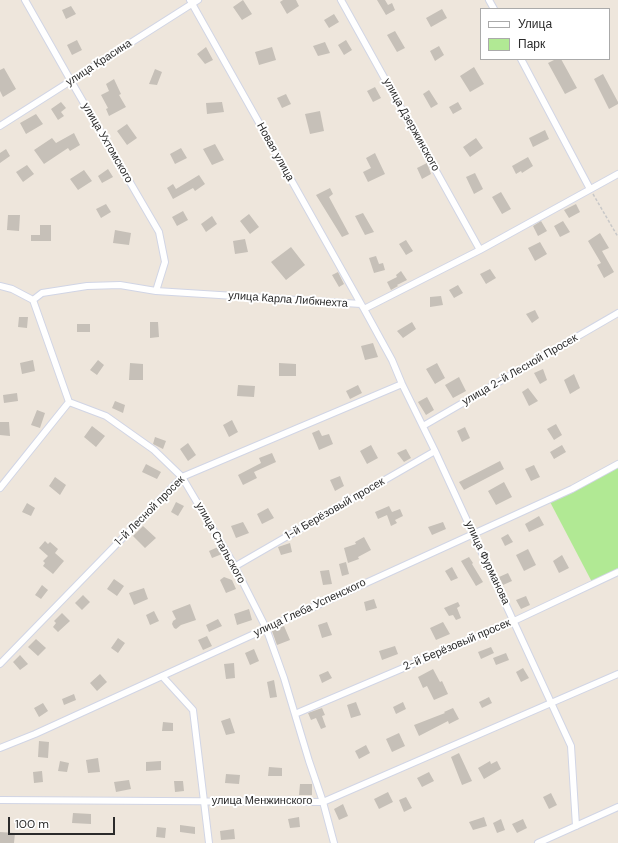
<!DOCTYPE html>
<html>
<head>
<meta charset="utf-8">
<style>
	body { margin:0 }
	#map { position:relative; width:618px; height:843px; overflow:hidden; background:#eee6dc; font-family:"DM Sans",sans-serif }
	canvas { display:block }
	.legend { position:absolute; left:480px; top:8px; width:130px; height:52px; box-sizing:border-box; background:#fff; border:1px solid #aaa; margin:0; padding:5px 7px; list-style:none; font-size:12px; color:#2b2b2b }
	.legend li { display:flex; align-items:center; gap:8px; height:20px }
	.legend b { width:20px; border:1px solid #aaa }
	.scale { position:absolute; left:8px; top:817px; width:107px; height:18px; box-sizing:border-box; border:2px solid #2b2b2b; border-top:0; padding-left:5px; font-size:12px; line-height:14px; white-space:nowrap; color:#2b2b2b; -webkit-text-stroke:3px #fff; paint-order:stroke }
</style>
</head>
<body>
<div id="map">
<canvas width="618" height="843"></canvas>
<ul class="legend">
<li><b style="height:5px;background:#fff"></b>Улица</li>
<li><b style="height:11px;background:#b1e994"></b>Парк</li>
</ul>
<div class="scale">100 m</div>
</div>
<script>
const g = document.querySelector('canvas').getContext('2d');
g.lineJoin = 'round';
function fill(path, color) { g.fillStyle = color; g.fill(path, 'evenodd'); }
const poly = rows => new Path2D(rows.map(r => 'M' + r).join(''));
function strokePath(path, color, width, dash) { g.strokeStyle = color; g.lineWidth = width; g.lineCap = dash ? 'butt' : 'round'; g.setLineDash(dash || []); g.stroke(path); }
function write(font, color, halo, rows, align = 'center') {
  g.font = font + ' "DM Sans",sans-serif'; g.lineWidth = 4; g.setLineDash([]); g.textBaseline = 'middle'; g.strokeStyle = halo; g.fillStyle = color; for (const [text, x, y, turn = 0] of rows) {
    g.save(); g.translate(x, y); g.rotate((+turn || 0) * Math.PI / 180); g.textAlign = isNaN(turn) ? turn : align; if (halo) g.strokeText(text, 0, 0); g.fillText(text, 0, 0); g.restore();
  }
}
fill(poly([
	[618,464,618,572,593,584,549,500]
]), '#b1e994');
fill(poly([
	[243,0,252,14,242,20,233,7],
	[283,0,296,0,299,6,287,14,280,2],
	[377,0,385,0,388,5,392,3,395,10,386,15],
	[71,6,76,14,66,19,62,10],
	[442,9,447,18,431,27,426,18],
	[334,14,339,22,329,28,324,20],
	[395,31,405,48,397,52,387,35],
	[77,40,82,50,72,55,67,45],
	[346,40,352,50,344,55,338,45],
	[325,42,330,53,318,56,313,46],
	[439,46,444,55,435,61,430,51],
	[206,47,213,60,205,64,197,54],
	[272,47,276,60,259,65,255,52],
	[556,59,561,59,577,88,565,94,548,63],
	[474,67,484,84,470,92,460,76],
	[4,68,16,89,3,97,0,91,0,70],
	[155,69,162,72,157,85,149,84],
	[603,74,618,102,618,104,609,109,594,79],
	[114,79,121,94,119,95,126,107,109,116,106,109,108,108,101,95,109,91,106,84],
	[375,87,381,98,373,102,367,91],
	[429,90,438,104,431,108,423,94],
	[286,94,291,104,282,108,277,98],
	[61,102,66,108,61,112,64,116,58,120,51,109],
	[222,102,224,112,207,114,206,103],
	[458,102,462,109,453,114,449,107],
	[320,111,324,131,310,134,305,114],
	[36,114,43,124,26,134,20,123],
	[127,124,137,138,127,145,117,131],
	[545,130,549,139,533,147,529,138],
	[74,133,80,145,70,151,68,148,44,164,34,150,52,138,56,143],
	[476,138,483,148,470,157,463,147],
	[215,144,224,160,212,165,203,149],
	[181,148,187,158,175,164,170,154],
	[6,149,10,156,0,163,0,153],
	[375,153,385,174,368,182,363,172,371,168,366,158],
	[528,157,533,166,522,173,521,171,516,174,512,166],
	[427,163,431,174,422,179,417,168],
	[27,165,34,174,23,182,16,172],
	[108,169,113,177,102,183,98,176],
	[84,170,92,181,78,190,70,179],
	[475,173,483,189,474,194,466,177],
	[199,175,205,184,195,191,193,188,173,199,167,188,173,184,176,189],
	[330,188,333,194,329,197,349,234,342,237,316,195],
	[501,192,511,209,502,214,492,197],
	[106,204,111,212,101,218,96,209],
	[576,204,580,212,569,218,564,210],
	[183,211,188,220,177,226,172,217],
	[363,213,374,232,365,235,355,216],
	[249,214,259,227,250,234,240,221],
	[8,215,20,215,19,231,7,230],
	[212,216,217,224,206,232,201,224],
	[541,221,547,231,538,236,533,226],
	[563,221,570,232,560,237,554,226],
	[40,225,51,225,51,241,31,241,31,235,40,235],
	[115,230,131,233,129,245,113,243],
	[600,233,609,248,602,251,614,272,604,278,597,265,601,263,588,241],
	[245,239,248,252,235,254,233,241],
	[406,240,413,251,406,255,399,244],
	[540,242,547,254,535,261,528,248],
	[291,247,305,265,286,280,271,262],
	[376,256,379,264,383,263,385,270,374,273,369,258],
	[490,269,496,278,486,284,480,274],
	[401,271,407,280,397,285,398,286,391,290,387,282,397,277,396,275],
	[338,272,344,284,339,287,332,275],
	[458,285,463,293,454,298,449,290],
	[441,296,443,305,430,307,430,297],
	[535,310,539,318,532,323,526,314],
	[19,317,28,317,27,328,18,327],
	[150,322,158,322,159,337,150,338],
	[412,322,416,329,403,338,397,331],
	[77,324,90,324,90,332,77,332],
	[373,343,378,357,365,360,361,346],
	[33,360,35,371,22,374,20,363],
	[98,360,104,365,97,375,90,370],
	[130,363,143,364,143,380,129,380],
	[279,363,296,364,296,376,279,376],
	[437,363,445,378,435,384,426,369],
	[543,369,547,380,540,384,534,373],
	[574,374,580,388,570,394,564,380],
	[459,377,466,391,453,398,445,385],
	[238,385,255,386,254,397,237,396],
	[358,385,362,393,350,399,346,391],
	[528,388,538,401,529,406,522,392],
	[17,393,18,401,4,403,3,395],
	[427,397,434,410,426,415,418,402],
	[115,401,125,405,123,413,112,408],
	[37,410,45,413,40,428,31,425],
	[232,420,238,432,229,437,223,425],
	[0,422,9,422,10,436,0,435],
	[556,424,562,435,554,440,547,429],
	[92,426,105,436,96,447,84,437],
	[465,427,470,438,462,442,457,431],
	[319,430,322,436,329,434,333,444,319,450,312,433],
	[155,437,166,441,163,449,153,444],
	[188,443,196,455,188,461,180,449],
	[371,445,378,458,367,464,360,451],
	[562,445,566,452,554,459,550,452],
	[406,449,411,458,404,462,397,453],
	[272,453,276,462,254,472,257,478,243,485,238,475,261,463,259,458],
	[500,461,504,469,464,490,459,482],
	[146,464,161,472,157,479,142,472],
	[534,465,540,477,531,481,525,469],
	[340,476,344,486,335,491,330,480],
	[55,477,66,485,60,495,49,486],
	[504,482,512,497,496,505,488,491],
	[176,502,184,506,178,516,171,512],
	[27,503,35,508,31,516,22,512],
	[389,506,392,512,400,509,403,516,395,520,397,523,391,526,387,515,378,519,375,512],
	[268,508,274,518,262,524,257,514],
	[539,516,544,525,529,532,525,524],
	[243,522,249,533,236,538,231,526],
	[443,522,446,529,432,535,428,527],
	[143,526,156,538,145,548,133,536],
	[508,534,513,542,505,546,501,538],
	[364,537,371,550,358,557,359,559,348,563,344,548,356,544,355,542],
	[45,541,48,544,50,542,58,549,55,553,64,561,53,574,43,566,45,563,43,561,48,556,39,548],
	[290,543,292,552,281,555,278,547],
	[218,547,222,554,212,558,209,551],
	[528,549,536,565,524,571,516,555],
	[562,555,569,568,559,573,553,561],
	[469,557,473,563,472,564,483,582,476,586,461,561],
	[346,562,349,574,342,576,339,564],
	[452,567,458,578,451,581,445,571],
	[329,570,332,584,323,585,320,571],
	[508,573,512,581,503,585,499,577],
	[224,577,232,580,236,589,226,593,220,580],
	[114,579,124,586,117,596,107,589],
	[42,585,48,590,41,599,35,595],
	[144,588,148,599,134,605,129,593],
	[83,595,90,602,82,610,75,603],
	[526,596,530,605,521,609,516,600],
	[374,599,377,608,366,611,364,602],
	[458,602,460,606,457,608,461,618,456,620,453,615,449,616,444,608],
	[190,604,196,620,181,625,176,629,174,628,172,624,173,621,176,619,172,611],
	[249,609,252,620,237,625,234,614],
	[154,611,159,621,150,625,146,615],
	[62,613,70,621,58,632,53,627,56,623,54,621],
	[218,619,222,626,209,632,206,625],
	[327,622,332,635,322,638,318,625],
	[443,622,450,634,436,640,430,628],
	[284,626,290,640,277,645,272,631],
	[207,636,212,646,203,650,198,640],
	[118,638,125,643,118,653,111,648],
	[36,639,46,648,38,656,28,647],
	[395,646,398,654,382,660,379,651],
	[491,647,494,653,481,659,478,652],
	[254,649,259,661,250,665,245,653],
	[506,653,509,660,496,665,493,658],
	[20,655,28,664,20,670,13,662],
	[234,663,235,678,226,679,224,664],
	[523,668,529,678,521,682,516,672],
	[433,669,440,682,442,681,448,694,434,700,427,686,423,688,418,677],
	[328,671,332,678,322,683,319,675],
	[100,674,107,682,97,691,90,683],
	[274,680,277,697,270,698,267,682],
	[74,694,76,700,64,705,62,699],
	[489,697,492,703,482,708,479,702],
	[356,702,361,715,351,718,347,705],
	[403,702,406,709,396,714,393,707],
	[43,703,48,711,39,717,34,708],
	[322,708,325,715,322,716,326,727,321,729,316,718,311,720,308,713],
	[453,708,459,719,449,724,448,721,419,736,414,725,445,713,444,712],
	[230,718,235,733,226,735,221,721],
	[163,722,173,723,173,731,162,731],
	[399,733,405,746,392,752,386,739],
	[39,741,49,742,48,758,38,757],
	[366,745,370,753,359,759,355,751],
	[459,753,472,781,462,785,451,757],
	[98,758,100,772,88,773,86,760],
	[60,761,69,763,67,772,58,771],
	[161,761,161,770,146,771,146,762],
	[490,761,491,764,497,761,501,769,484,779,478,768],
	[269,767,282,768,282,776,268,776],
	[42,771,43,782,34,783,33,772],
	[429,772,434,781,422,787,417,778],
	[226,774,240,775,239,784,225,783],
	[129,780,131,789,116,792,114,782],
	[174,781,183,781,184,791,175,792],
	[300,784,312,784,312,795,299,795],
	[388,792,393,802,379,809,374,799],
	[551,793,557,805,549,809,543,797],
	[406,797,412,808,404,812,399,800],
	[343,804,348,816,339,820,334,809],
	[73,813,91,814,91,824,72,823],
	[299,817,300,827,290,828,288,819],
	[484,817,487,826,473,830,469,822],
	[501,819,505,830,497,833,493,823],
	[523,819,527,828,517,833,512,824],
	[180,825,195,827,195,834,180,832],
	[157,827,166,828,165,838,156,837],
	[234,829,235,839,221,840,220,831],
	[0,832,15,833,14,843,0,843]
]), '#c6c0b8');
const minor = poly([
	[25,0,71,81,159,232,165,262,156,291],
	[190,0,361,304],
	[341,0,480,250],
	[489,0,494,9],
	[521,59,590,189],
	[0,126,198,0],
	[0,286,12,289,33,300],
	[33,300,69,402,106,416,154,450,182,477,233,563,266,628,284,678,309,761,323,802,334,843],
	[33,300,42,293,87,286,120,285,156,291,361,304,364,309,480,250,618,174],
	[364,309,392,360,402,384,435,451,571,746,576,826],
	[423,426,618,313],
	[0,488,69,402],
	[234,567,435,451],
	[0,664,182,477,402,384],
	[162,676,193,710,209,843],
	[295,714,514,621,618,572],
	[0,748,35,734,572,489,618,464],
	[0,800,323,802,618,674],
	[538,843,618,807]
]);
strokePath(minor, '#d1d5e5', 8);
strokePath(poly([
	[593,194,618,237]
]), '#c8c8c8', 1.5, [3, 2]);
strokePath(minor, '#fff', 6);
write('11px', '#2b2b2b', '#fff', [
	["улица Красина",99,63,-33],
	["улица Дзержинского",411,125,61],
	["улица Ухтомского",107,143,60],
	["Новая улица",275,152,61],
	["улица Карла Либкнехта",288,300,4],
	["улица 2-й Лесной Просек",520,370,-30],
	["1-й Берёзовый просек",335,509,-30],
	["1-й Лесной просек",150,511,-45],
	["улица Стальского",220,543,61],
	["улица Фурманова",487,563,65],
	["улица Глеба Успенского",310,608,-25],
	["2-й Берёзовый просек",457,645,-23],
	["улица Менжинского",262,801]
]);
</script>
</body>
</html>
